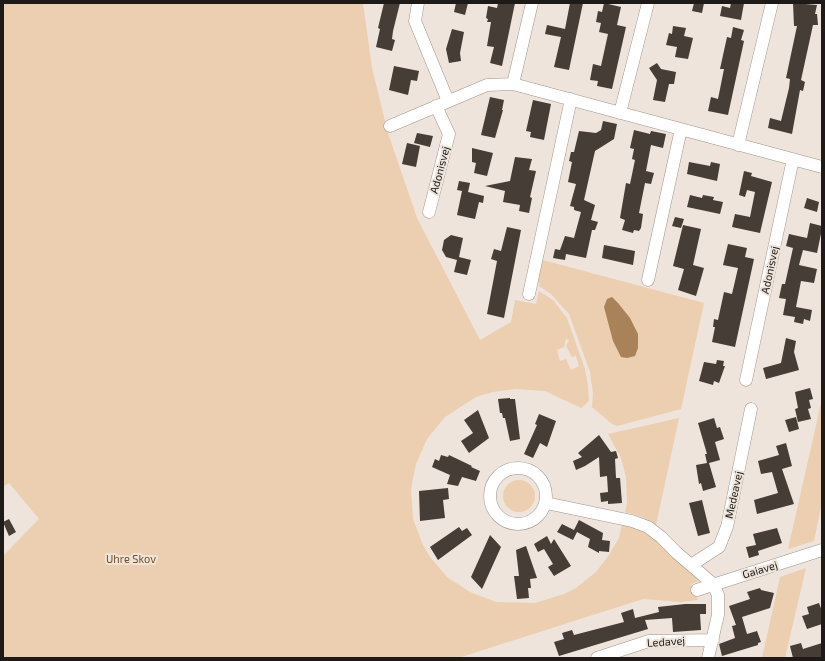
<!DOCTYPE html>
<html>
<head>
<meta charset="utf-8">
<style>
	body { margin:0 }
	#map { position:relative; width:825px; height:661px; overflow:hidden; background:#eee4db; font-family:"Exo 2",sans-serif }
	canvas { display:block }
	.frame { position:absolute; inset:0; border:4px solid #1d1a17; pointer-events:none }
</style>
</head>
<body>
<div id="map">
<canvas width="825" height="661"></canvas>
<div class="frame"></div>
</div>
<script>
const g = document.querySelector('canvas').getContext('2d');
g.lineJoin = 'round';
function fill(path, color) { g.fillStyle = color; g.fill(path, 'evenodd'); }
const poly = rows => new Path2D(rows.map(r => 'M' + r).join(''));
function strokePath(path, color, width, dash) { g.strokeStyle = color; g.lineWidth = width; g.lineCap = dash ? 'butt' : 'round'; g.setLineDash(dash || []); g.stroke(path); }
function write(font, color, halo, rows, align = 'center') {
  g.font = font + ' "Exo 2",sans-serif'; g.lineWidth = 4; g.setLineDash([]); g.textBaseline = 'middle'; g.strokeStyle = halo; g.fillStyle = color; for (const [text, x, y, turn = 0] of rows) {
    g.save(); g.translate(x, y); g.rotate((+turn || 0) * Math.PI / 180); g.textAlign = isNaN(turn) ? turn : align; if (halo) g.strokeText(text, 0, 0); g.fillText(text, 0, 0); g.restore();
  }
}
fill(poly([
	[3,3,363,3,372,68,388,133,417,218,480,340,511,322,515,300,536,304,539,291,553,300,567,318,585,369,588,386,589,401,581,408,545,391,515,389,493,392,476,397,445,417,427,439,416,464,413,478,411,490,413,519,423,545,430,557,447,577,470,592,496,602,535,603,564,594,576,588,596,572,609,555,619,538,622,524,640,530,655,538,676,560,702,580,691,584,698,600,681,602,643,599,458,658,3,658,3,556,39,519,9,483,3,487],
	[566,339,569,340,566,346,572,357,576,356,579,366,571,370,566,359,560,361,557,350,564,347],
	[539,259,704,303,681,409,617,426,612,424,592,407,593,394,590,372,569,314,551,294,539,286,540,283,534,282],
	[822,399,822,502,814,541,788,549],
	[679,418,656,525,640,516,625,512,627,503,626,477,621,458,608,434],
	'503 496a16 16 0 1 1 32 0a16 16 0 1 1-32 0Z',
	[806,568,785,658,762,658,780,577]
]), '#ecceb0');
fill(poly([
	[612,297,618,303,630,318,638,334,638,348,635,356,627,358,621,357,613,341,604,307,607,299]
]), '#aa8259');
fill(poly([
	[384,3,400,3,393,31,392,39,395,40,392,51,376,47,380,29,378,28],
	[456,3,468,3,465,15,454,12],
	[498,3,515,3,502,66,490,63,494,47,487,46,491,22,487,22,488,19,486,18,488,6,497,8],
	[570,3,583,3,569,70,554,67,561,37,545,34,547,25,565,29],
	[604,3,621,7,617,25,626,27,612,89,597,86,598,81,590,80,593,64,601,66,608,34,599,32,601,23,596,22,598,11,602,12],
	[694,3,704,3,702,13,692,11],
	[731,3,744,3,741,20,720,16,722,6,730,8],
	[793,3,817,5,815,14,817,14,818,25,813,25,801,80,805,82,803,91,800,90,792,134,768,128,770,118,781,121,789,88,790,79,786,78,797,26,794,26],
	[673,26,686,28,684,36,693,38,688,59,675,57,677,47,666,45,669,33,672,34],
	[733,27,744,30,741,40,744,41,728,115,708,111,711,97,718,99,724,69,720,69,727,37,731,38],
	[452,29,464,32,460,53,461,61,449,63,446,49],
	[657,63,661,69,676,72,674,84,669,84,665,102,653,100,657,80,649,68],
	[394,66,419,71,417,81,411,80,408,95,389,90],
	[490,97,504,100,502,110,503,110,495,138,481,135],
	[533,100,551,104,544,140,530,137,531,132,526,131],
	[603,121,617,124,614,139,595,151,584,200,595,205,591,220,598,222,595,230,592,230,586,258,566,254,565,260,553,258,555,249,560,250,565,236,574,238,581,212,574,210,574,207,570,206,576,184,568,182,572,162,569,161,571,152,574,152,579,131,596,133,601,130],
	[634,130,650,134,651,131,666,134,663,148,651,145,646,171,654,173,651,184,645,183,639,213,643,214,641,228,639,231,634,230,633,233,622,230,625,220,620,218,626,183,630,184,635,160,632,159,634,149,630,148],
	[417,133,433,136,430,147,414,143],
	[407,143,420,146,416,167,402,164],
	[472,148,493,153,487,176,474,173,476,163,472,162],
	[515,157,532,159,529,170,536,171,530,197,532,198,529,213,519,211,520,205,503,202,505,191,485,186,510,181],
	[689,162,710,166,711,162,720,164,717,181,687,174],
	[744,171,752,173,751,176,772,182,760,233,732,227,735,214,750,217,755,192,747,190,745,197,739,195],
	[459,181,470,183,468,192,484,196,483,203,479,202,475,219,457,215,462,191,457,190],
	[690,195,702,198,703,195,714,197,713,200,723,202,720,214,687,207],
	[807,198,819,202,817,212,804,208],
	[675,217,684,219,681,228,672,226],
	[810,223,822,226,822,229,817,253,803,250,799,265,817,269,814,283,801,281,796,307,812,310,810,321,804,319,803,324,794,322,795,317,783,315,786,299,779,298,782,284,785,284,793,248,786,246,789,234,807,238],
	[683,225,701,229,693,265,704,268,696,296,678,290,684,269,673,266],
	[507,227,521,230,504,318,487,314,497,261,491,259,494,249,501,251],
	[451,235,463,238,459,257,471,260,467,275,454,272,457,260,446,257,442,250,444,240],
	[728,244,747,248,745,257,754,259,735,347,712,342,715,327,713,327,714,319,718,320,724,292,732,294,738,268,723,265],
	[604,245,635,251,633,265,602,258],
	[786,338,796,341,794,352,799,370,766,379,763,368,781,363],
	[717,360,724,361,723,366,725,366,719,383,714,381,713,385,699,381,704,362,716,364],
	[810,388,813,399,809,400,811,408,808,409,811,419,798,422,795,409,798,408,795,392],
	[510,398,510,399,515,399,520,439,510,441,505,418,503,418,502,413,500,413,498,399],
	[478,410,489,438,469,453,461,441,473,433,464,420],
	[539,414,556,421,547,447,540,443,533,458,524,454,537,425,535,424],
	[796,417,799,429,789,432,785,420],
	[714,418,717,428,720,427,724,439,715,442,720,460,709,463,716,487,703,491,701,483,699,484,696,465,707,463,705,454,707,454,698,423],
	[599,435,611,452,616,451,618,458,615,459,616,478,620,478,622,503,608,504,608,501,601,502,600,493,608,492,607,476,600,477,599,457,585,466,576,470,573,461,582,457,578,453],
	[786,443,792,466,782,469,794,504,757,514,754,500,778,493,772,472,761,474,758,461,779,455,776,446],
	[441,455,448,457,449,455,472,466,471,467,480,471,476,481,462,477,458,486,447,484,450,475,432,467,435,459,439,461],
	[448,488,449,499,443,500,445,518,420,521,419,491],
	[702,500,710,533,698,536,689,503],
	[9,519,16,532,9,536,3,522],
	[579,520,603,533,602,540,610,541,609,552,599,551,599,553,588,547,590,539,577,532,573,540,557,532,562,524,574,530],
	[459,527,462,531,467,528,472,535,438,560,430,547],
	[777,528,782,543,758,551,759,555,749,558,746,547,756,545,753,534],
	[490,535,501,547,482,589,471,577],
	[547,536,551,544,554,539,571,566,554,576,548,567,553,564,544,549,538,552,534,544],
	[526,546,537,578,530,579,531,588,528,588,529,598,517,599,514,576,519,576,516,550],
	[760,588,761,590,774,593,770,608,742,617,747,634,757,631,761,642,758,643,758,645,722,656,719,644,735,638,732,626,736,625,729,606,750,599,747,592],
	[819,603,822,611,822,624,807,629,802,616,809,614,807,607],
	[685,604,706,604,706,614,700,614,701,630,673,632,672,618,645,620,648,629,559,656,554,642,564,639,562,633,572,630,574,635,624,622,621,613,633,609,635,618,659,612,658,607],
	[801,643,803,649,822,643,822,658,793,658,790,646]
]), '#453d36');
const minor = poly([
	[418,3,415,21,448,101],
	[513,84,532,3],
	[620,113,648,3],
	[390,126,487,85,513,84,822,167],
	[738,145,772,3],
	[429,212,449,134,436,106],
	[648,280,681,129],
	[529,294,571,99],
	[746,380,793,159],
	'490 496a28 28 0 1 1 56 0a28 28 0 1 1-56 0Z',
	[546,503,632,521,648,527,661,537,677,553,713,584,718,595,718,615,708,658],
	[691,565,719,547,727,527,751,409],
	[697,590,822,550],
	[597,658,649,641,713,640]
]);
strokePath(minor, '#9e958c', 13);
strokePath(minor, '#fff', 12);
write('11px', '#1d1a17', '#eee4db', [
	["Adonisvej",440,170,-75],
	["Adonisvej",770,270,-78],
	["Medeavej",734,495,-78],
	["Gaiavej",760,570,-17],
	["Ledavej",666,642,-4]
]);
write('11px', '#764d1d', '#eee4db', [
	["Uhre Skov",131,559]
]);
</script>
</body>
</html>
